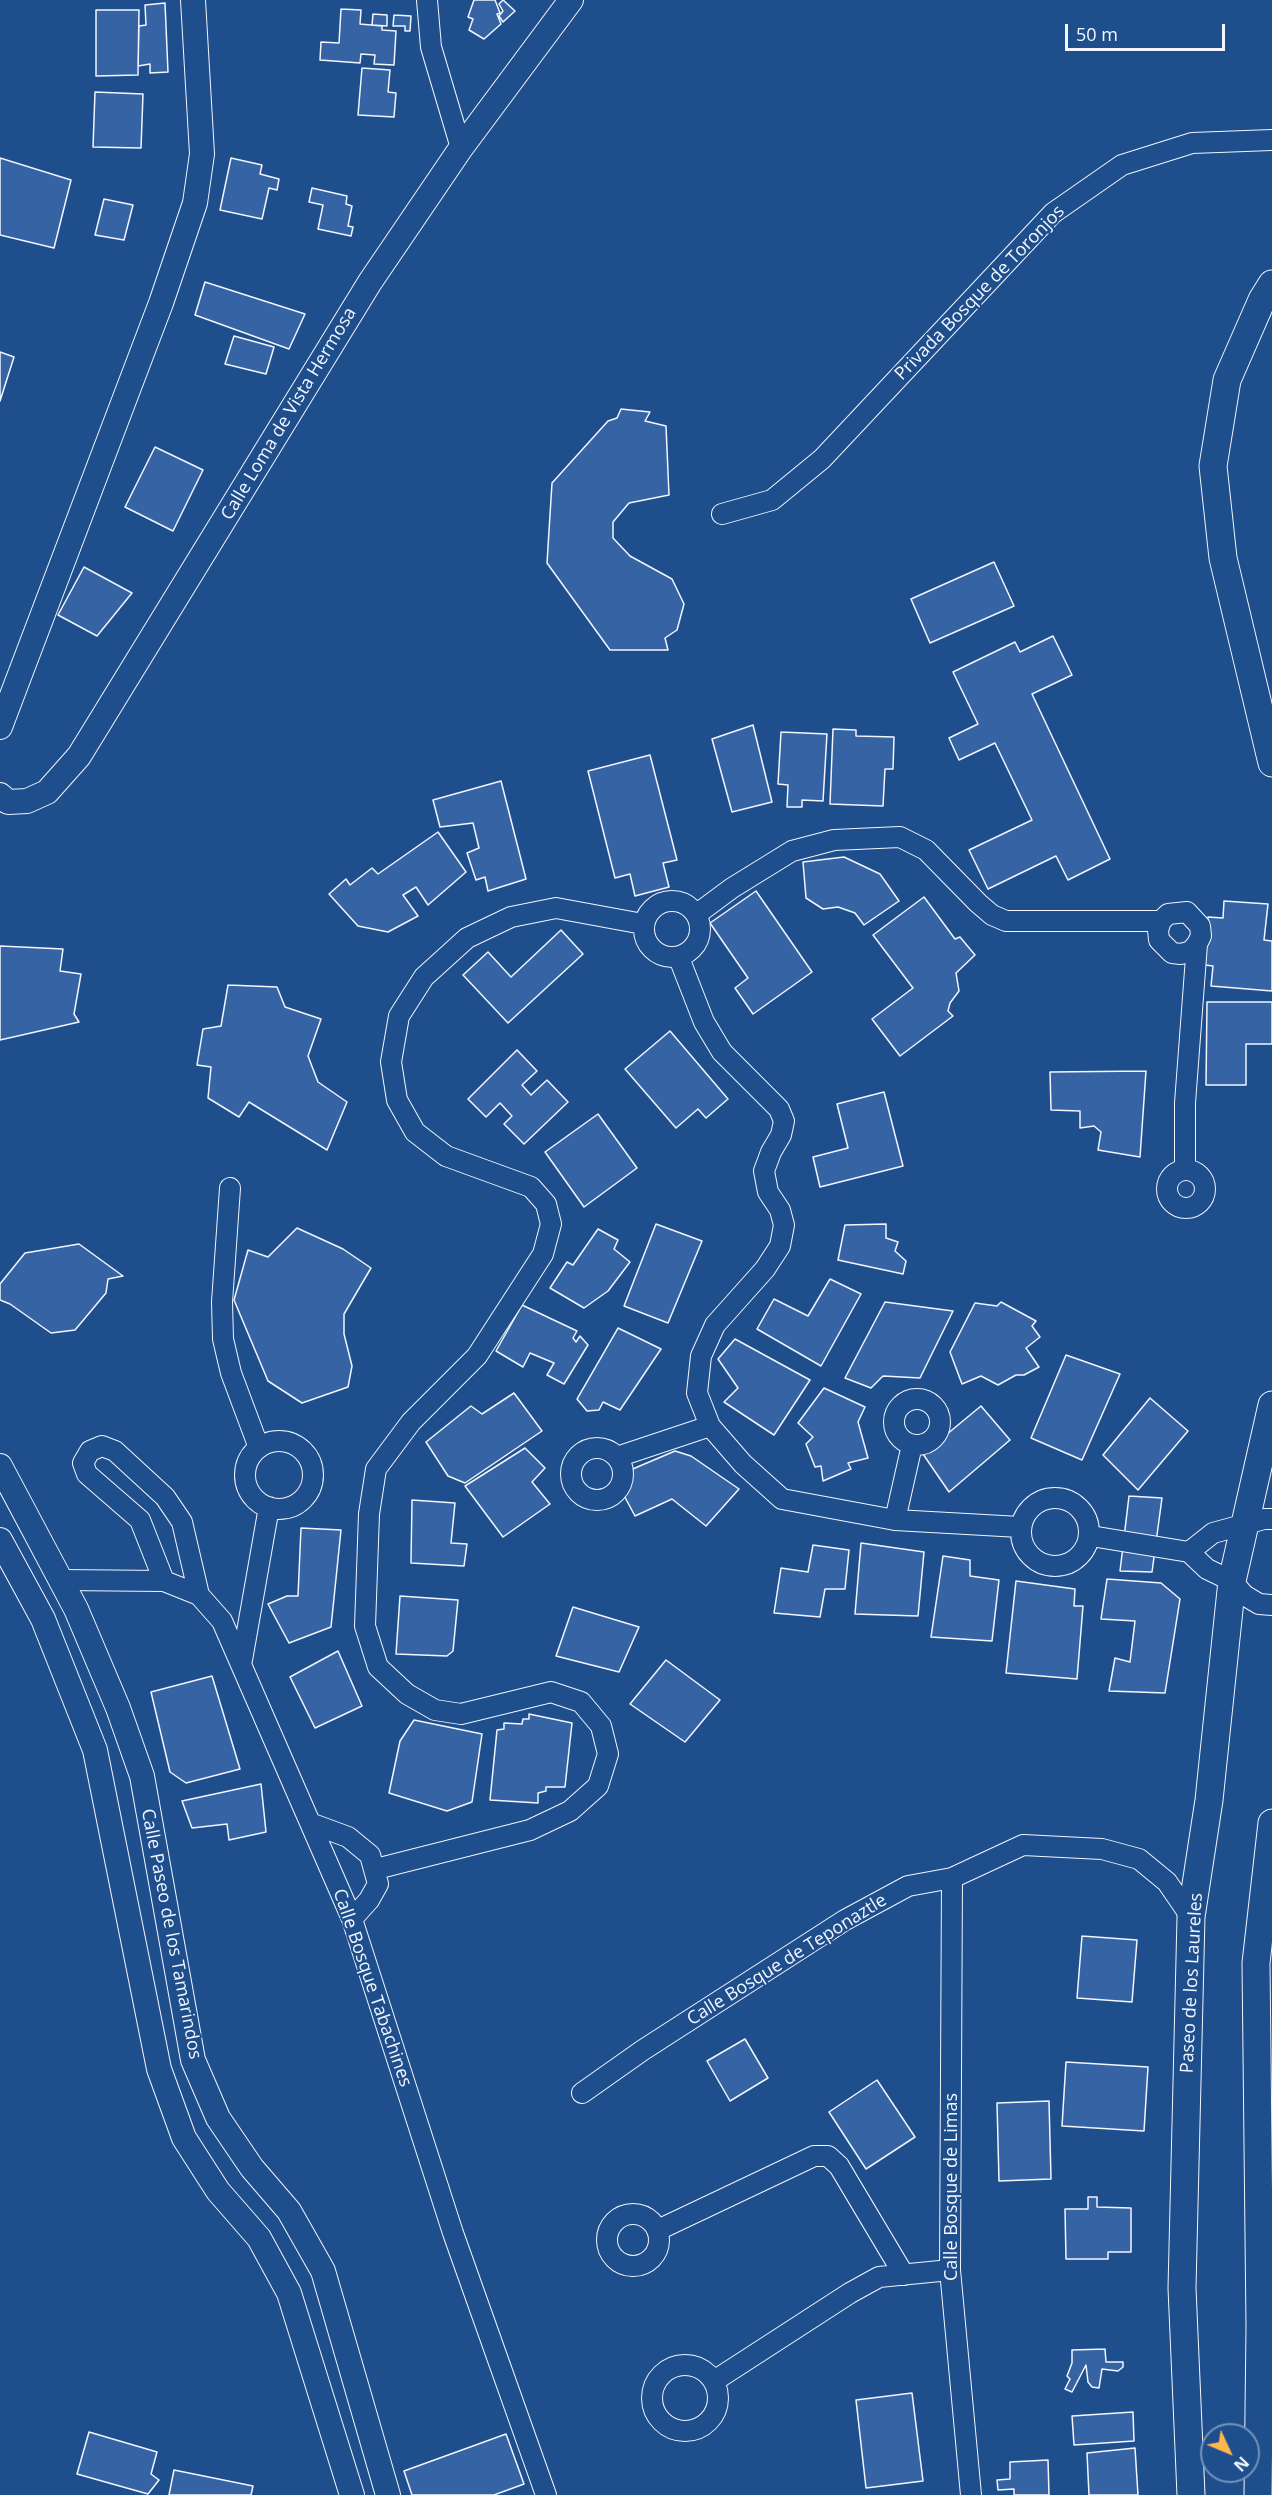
<!DOCTYPE html>
<html>
<head>
<meta charset="utf-8">
<style>
	body { margin:0 }
	#map { position:relative; width:1272px; height:2495px; overflow:hidden; background:#1f4e8c; font-family:"Open Sans",sans-serif }
	canvas { display:block }
	.north { position:absolute; left:1200px; top:2423px; width:60px; height:60px; box-sizing:border-box; background:#1f4e8c; border:2px solid #7391ba; border-radius:50%; rotate:134deg; font-size:16px; font-weight:700; line-height:24px; text-align:center; color:#f2f6ff }
	.north::after { content:''; display:block; margin:auto; width:21px; height:27px; background:#ffb74d; clip-path:polygon(50% 0,100% 100%,50% 72%,0 100%) }
	.scale { position:absolute; left:1065px; top:24px; width:160px; height:27px; box-sizing:border-box; border:3px solid #f2f6ff; border-top:0; padding-left:8px; font-size:18px; line-height:21px; white-space:nowrap; color:#f2f6ff; -webkit-text-stroke:4px #1f4e8c; paint-order:stroke }
</style>
</head>
<body>
<div id="map">
<canvas width="1272" height="2495"></canvas>
<div class="north">N</div>
<div class="scale">50 m</div>
</div>
<script>
const g = document.querySelector('canvas').getContext('2d');
g.lineJoin = 'round';
function fill(path, color) { g.fillStyle = color; g.fill(path, 'evenodd'); }
const poly = rows => new Path2D(rows.map(r => 'M' + r).join(''));
function strokePath(path, color, width, dash) { g.strokeStyle = color; g.lineWidth = width; g.lineCap = dash ? 'butt' : 'round'; g.setLineDash(dash || []); g.stroke(path); }
function write(font, color, halo, rows, align = 'center') {
  g.font = font + ' "Open Sans",sans-serif'; g.lineWidth = 4.5; g.setLineDash([]); g.textBaseline = 'middle'; g.strokeStyle = halo; g.fillStyle = color; for (const [text, x, y, turn = 0] of rows) {
    g.save(); g.translate(x, y); g.rotate((+turn || 0) * Math.PI / 180); g.textAlign = isNaN(turn) ? turn : align; if (halo) g.strokeText(text, 0, 0); g.fillText(text, 0, 0); g.restore();
  }
}
const building = poly([
	[474,0,495,0,500,13,497,14,501,24,484,39,469,30,473,19,468,17,474,0],
	[503,0,515,11,503,22,499,16,503,11,499,4,503,0],
	[165,3,168,72,150,73,150,64,138,66,139,26,146,25,145,5,165,3],
	[341,9,361,10,360,24,382,26,382,30,396,31,394,65,374,64,375,55,361,54,360,63,320,60,321,42,339,43,341,9],
	[96,10,139,10,138,75,96,76,96,10],
	[373,14,387,15,387,26,372,25,373,14],
	[394,15,411,16,410,31,405,31,405,26,393,26,394,15],
	[362,68,390,70,388,92,396,93,394,117,358,115,362,68],
	[95,92,143,94,141,148,93,147,95,92],
	[0,158,71,180,54,248,0,235,0,158],
	[231,158,262,165,260,174,279,179,277,190,269,188,262,219,220,210,231,158],
	[312,188,347,196,346,204,352,206,348,226,353,227,351,236,318,229,323,205,309,202,312,188],
	[104,199,133,205,124,240,95,235,104,199],
	[205,282,305,314,289,349,195,315,205,282],
	[234,336,274,347,266,374,225,364,234,336],
	[0,352,14,357,0,401,0,352],
	[621,409,650,412,645,421,666,426,669,495,629,503,613,522,613,538,630,556,672,579,684,604,677,630,665,638,668,650,610,650,547,563,552,483,608,421,617,418,621,409],
	[155,447,203,470,173,531,125,507,155,447],
	[994,562,1014,606,930,643,911,599,994,562],
	[84,567,132,593,97,636,58,615,84,567],
	[1053,636,1072,675,1032,694,1110,859,1068,880,1056,856,988,889,969,850,1032,820,995,743,959,760,949,738,978,724,953,672,1015,642,1020,652,1053,636],
	[753,725,772,802,732,812,712,739,753,725],
	[833,729,856,730,856,736,894,737,893,769,885,769,883,806,830,804,833,729],
	[781,732,827,734,823,801,802,800,802,807,787,807,788,785,778,784,781,732],
	[650,755,677,860,663,863,669,887,635,896,630,874,615,878,588,771,650,755],
	[501,781,526,879,488,891,485,877,476,880,467,853,479,848,473,823,440,827,433,800,501,781],
	[438,832,466,872,428,905,416,887,403,895,418,916,388,932,358,926,329,894,346,879,350,885,372,868,378,874,438,832],
	[844,857,880,874,899,901,864,925,855,913,838,907,823,909,806,898,803,862,844,857],
	[756,891,812,972,753,1014,735,988,748,978,710,923,756,891],
	[924,897,955,939,960,937,975,955,956,973,959,991,950,1003,948,1011,953,1016,900,1056,872,1019,913,988,873,935,924,897],
	[1224,901,1268,904,1264,940,1272,941,1272,991,1211,986,1213,966,1205,965,1208,917,1223,918,1224,901],
	[561,930,583,954,508,1023,463,975,488,952,511,977,561,930],
	[0,946,63,949,60,971,81,974,74,1014,79,1022,0,1040,0,946],
	[228,985,277,987,285,1007,321,1019,308,1056,318,1082,347,1102,327,1150,249,1102,239,1117,208,1098,211,1067,197,1065,203,1029,221,1026,228,985],
	[1207,1002,1272,1002,1272,1044,1246,1044,1246,1085,1206,1085,1207,1002],
	[670,1031,728,1099,706,1118,698,1109,676,1128,625,1069,670,1031],
	[517,1050,537,1071,522,1085,531,1095,547,1080,568,1102,524,1144,504,1124,512,1116,500,1103,486,1117,468,1099,517,1050],
	[1146,1071,1140,1157,1098,1150,1101,1132,1094,1126,1080,1128,1080,1111,1051,1110,1050,1072,1146,1071],
	[884,1092,903,1166,820,1187,813,1157,848,1148,837,1104,884,1092],
	[598,1114,637,1168,584,1207,545,1152,598,1114],
	[656,1224,702,1241,668,1323,624,1306,656,1224],
	[886,1224,886,1238,898,1242,895,1251,906,1261,903,1274,838,1260,845,1225,886,1224],
	[297,1228,343,1249,371,1268,344,1314,344,1334,352,1366,348,1387,302,1403,268,1381,234,1300,248,1250,268,1257,297,1228],
	[598,1229,618,1240,614,1249,630,1262,608,1291,584,1308,550,1288,567,1262,573,1265,598,1229],
	[79,1244,123,1276,108,1279,106,1293,75,1330,51,1333,10,1304,0,1300,0,1284,25,1253,79,1244],
	[830,1279,861,1294,821,1366,757,1329,774,1299,808,1316,830,1279],
	[885,1302,953,1311,920,1378,883,1376,871,1388,845,1378,885,1302],
	[1001,1302,1036,1321,1032,1326,1040,1337,1026,1348,1039,1367,1024,1375,1016,1375,998,1385,981,1376,962,1384,950,1352,975,1303,997,1306,1001,1302],
	[522,1305,577,1331,573,1338,576,1342,580,1336,588,1345,564,1384,547,1375,554,1363,530,1353,523,1367,496,1351,522,1305],
	[618,1328,661,1349,620,1410,603,1402,599,1410,587,1411,577,1399,618,1328],
	[735,1339,810,1380,774,1435,724,1402,738,1388,718,1359,735,1339],
	[1066,1355,1120,1374,1082,1460,1031,1438,1066,1355],
	[824,1388,865,1407,858,1422,868,1458,848,1463,851,1469,823,1481,821,1466,815,1467,806,1444,813,1437,798,1423,824,1388],
	[514,1393,542,1431,465,1483,448,1476,426,1442,471,1406,482,1414,514,1393],
	[1150,1398,1188,1431,1138,1490,1103,1455,1150,1398],
	[981,1406,1010,1440,949,1492,923,1454,981,1406],
	[525,1448,545,1468,532,1482,550,1504,503,1537,465,1486,525,1448],
	[675,1451,691,1456,739,1489,706,1526,672,1499,635,1516,614,1477,675,1451],
	[1129,1496,1162,1498,1152,1572,1120,1571,1129,1496],
	[412,1500,455,1503,451,1543,467,1544,464,1566,411,1563,412,1500],
	[301,1528,341,1530,331,1627,289,1643,268,1604,287,1596,298,1596,301,1528],
	[861,1543,924,1552,918,1616,855,1614,861,1543],
	[813,1545,849,1550,845,1589,825,1589,820,1617,774,1613,781,1568,808,1572,813,1545],
	[943,1556,970,1560,970,1576,999,1580,992,1641,931,1637,943,1556],
	[1107,1579,1161,1583,1180,1599,1165,1693,1109,1691,1115,1658,1130,1662,1135,1621,1101,1619,1107,1579],
	[1016,1581,1075,1589,1074,1606,1083,1606,1077,1679,1006,1673,1016,1581],
	[400,1596,458,1600,453,1651,447,1656,396,1654,400,1596],
	[573,1607,639,1627,619,1672,556,1656,573,1607],
	[338,1651,362,1706,315,1728,290,1677,338,1651],
	[666,1660,720,1700,685,1742,630,1704,666,1660],
	[212,1676,240,1769,186,1783,170,1772,151,1692,212,1676],
	[529,1714,572,1723,565,1787,546,1787,546,1791,538,1793,538,1803,490,1800,497,1730,504,1729,504,1723,522,1724,523,1719,529,1719,529,1714],
	[414,1720,482,1734,472,1802,447,1811,389,1793,400,1741,414,1720],
	[261,1784,266,1832,229,1840,227,1824,192,1828,182,1801,261,1784],
	[1082,1936,1137,1940,1132,2002,1077,1998,1082,1936],
	[745,2039,768,2078,730,2101,707,2061,745,2039],
	[1066,2062,1148,2067,1144,2131,1062,2126,1066,2062],
	[877,2080,915,2137,866,2169,829,2112,877,2080],
	[1049,2101,1051,2179,999,2181,997,2103,1049,2101],
	[1088,2197,1097,2197,1097,2207,1131,2208,1131,2252,1108,2252,1108,2259,1066,2259,1065,2209,1088,2209,1088,2197],
	[1105,2349,1106,2362,1123,2362,1123,2367,1118,2371,1102,2369,1099,2388,1092,2387,1088,2382,1086,2365,1072,2392,1065,2389,1070,2379,1067,2376,1072,2363,1072,2350,1105,2349],
	[912,2393,923,2481,866,2488,856,2400,912,2393],
	[1133,2412,1134,2441,1074,2445,1072,2416,1133,2412],
	[89,2432,157,2452,151,2474,159,2480,148,2494,77,2474,89,2432],
	[506,2434,524,2484,494,2495,412,2495,404,2471,506,2434],
	[1135,2448,1138,2495,1089,2495,1087,2453,1135,2448],
	[1048,2460,1049,2495,1014,2495,1014,2489,998,2490,997,2480,1010,2479,1010,2462,1048,2460],
	[174,2470,253,2486,251,2495,169,2495,174,2470]
]);
fill(building, '#3563a3');
strokePath(building, '#f2f6ff', 1.5);
const minor = poly([
	[427,0,431,47,461,148],
	[722,514,772,500,822,459,1053,213,1122,165,1192,143,1272,140],
	'644 929a28 28 0 1 1 56 0a28 28 0 1 1-56 0Z',
	[697,914,732,888,792,851,834,840,900,837,926,850,978,903,992,915,1006,921,1161,921,1168,914,1187,912,1200,926,1201,936,1197,944,1191,951,1181,954,1172,953,1159,940,1158,930,1161,921],
	[679,958,704,1022,722,1052,779,1109,784,1121,781,1135,771,1152,764,1171,768,1192,780,1210,784,1225,780,1246,765,1269,715,1325,701,1356,697,1393,710,1426,743,1464,782,1499,895,1520,1020,1527],
	[1185,1169,1185,1103,1197,944],
	'1167 1189a19 19 0 1 1 38 0a19 19 0 1 1-38 0Z',
	[230,1188,222,1302,223,1339,231,1373,259,1448],
	'894 1422a23 23 0 1 1 46 0a23 23 0 1 1-46 0Z',
	'245 1475a34 34 0 1 1 68 0a34 34 0 1 1-68 0Z',
	'571 1474a26 26 0 1 1 52 0a26 26 0 1 1-52 0Z',
	[617,1457,710,1426],
	'1021 1532a34 34 0 1 1 68 0a34 34 0 1 1-68 0Z',
	[1272,1519,1264,1519,1213,1533,1189,1552,1207,1569,1232,1581,1244,1595,1259,1604,1272,1605],
	[895,1520,912,1445],
	[1091,1536,1189,1552],
	[61,1580,164,1581,199,1595,222,1621,352,1919,453,2233,546,2495],
	[164,1581,140,1520,87,1474,83,1463,90,1451,102,1446,115,1451,165,1497,182,1522,199,1595],
	[242,1660,269,1507],
	[310,1823,348,1837,370,1855,378,1884,369,1900,352,1919],
	[376,1869,530,1830,570,1811,598,1786,608,1754,601,1726,581,1702,551,1692,461,1714,435,1710,407,1694,378,1667,365,1626,369,1514,376,1469,411,1422,477,1356,543,1254,551,1224,546,1204,531,1187,446,1156,415,1132,397,1100,391,1062,399,1016,424,977,467,938,511,917,556,908,643,924],
	[952,1878,950,2270,971,2495],
	[582,2093,643,2050,845,1920,908,1886,952,1878,1023,1845,1102,1849,1139,1859,1167,1882,1191,1917],
	'607 2240a26 26 0 1 1 52 0a26 26 0 1 1-52 0Z',
	[658,2230,814,2156,828,2156,839,2166,904,2275],
	'652 2398a33 33 0 1 1 66 0a33 33 0 1 1-66 0Z',
	[714,2381,850,2293,879,2277,950,2270]
]);
const tertiary = poly([
	[0,727,161,303,195,203,202,154,193,0],
	[0,795,8,802,27,801,47,792,79,756,370,282,461,148,571,0],
	[0,1466,76,1609,118,1708,142,1776,193,2060,218,2118,252,2168,289,2211,323,2271,388,2495],
	[0,1540,43,1619,95,1750,159,2069,184,2138,218,2191,259,2238,289,2293,352,2495]
]);
const secondary = poly([
	[1272,284,1262,300,1227,380,1213,466,1223,558,1272,763],
	[1191,2495,1182,2288,1191,1917,1209,1800,1232,1581,1272,1405],
	[1258,2495,1260,2327,1256,1963,1272,1823]
]);
strokePath(minor, '#f2f6ff', 22);
strokePath(tertiary, '#f2f6ff', 26);
strokePath(secondary, '#f2f6ff', 29);
strokePath(minor, '#1f4e8c', 20);
strokePath(tertiary, '#1f4e8c', 24);
strokePath(secondary, '#1f4e8c', 27);
write('18px', '#f2f6ff', '#1f4e8c', [
	["Privada Bosque de Toronjos",980,293,-46],
	["Calle Loma de Vista Hermosa",289,414,-59],
	["Calle Paseo de los Tamarindos",171,1934,79],
	["Calle Bosque de Teponaztle",787,1960,-32],
	["Paseo de los Laureles",1192,1983,-87],
	["Calle Bosque Tabachines",372,1988,71],
	["Calle Bosque de Limas",952,2187,-90]
]);
</script>
</body>
</html>
